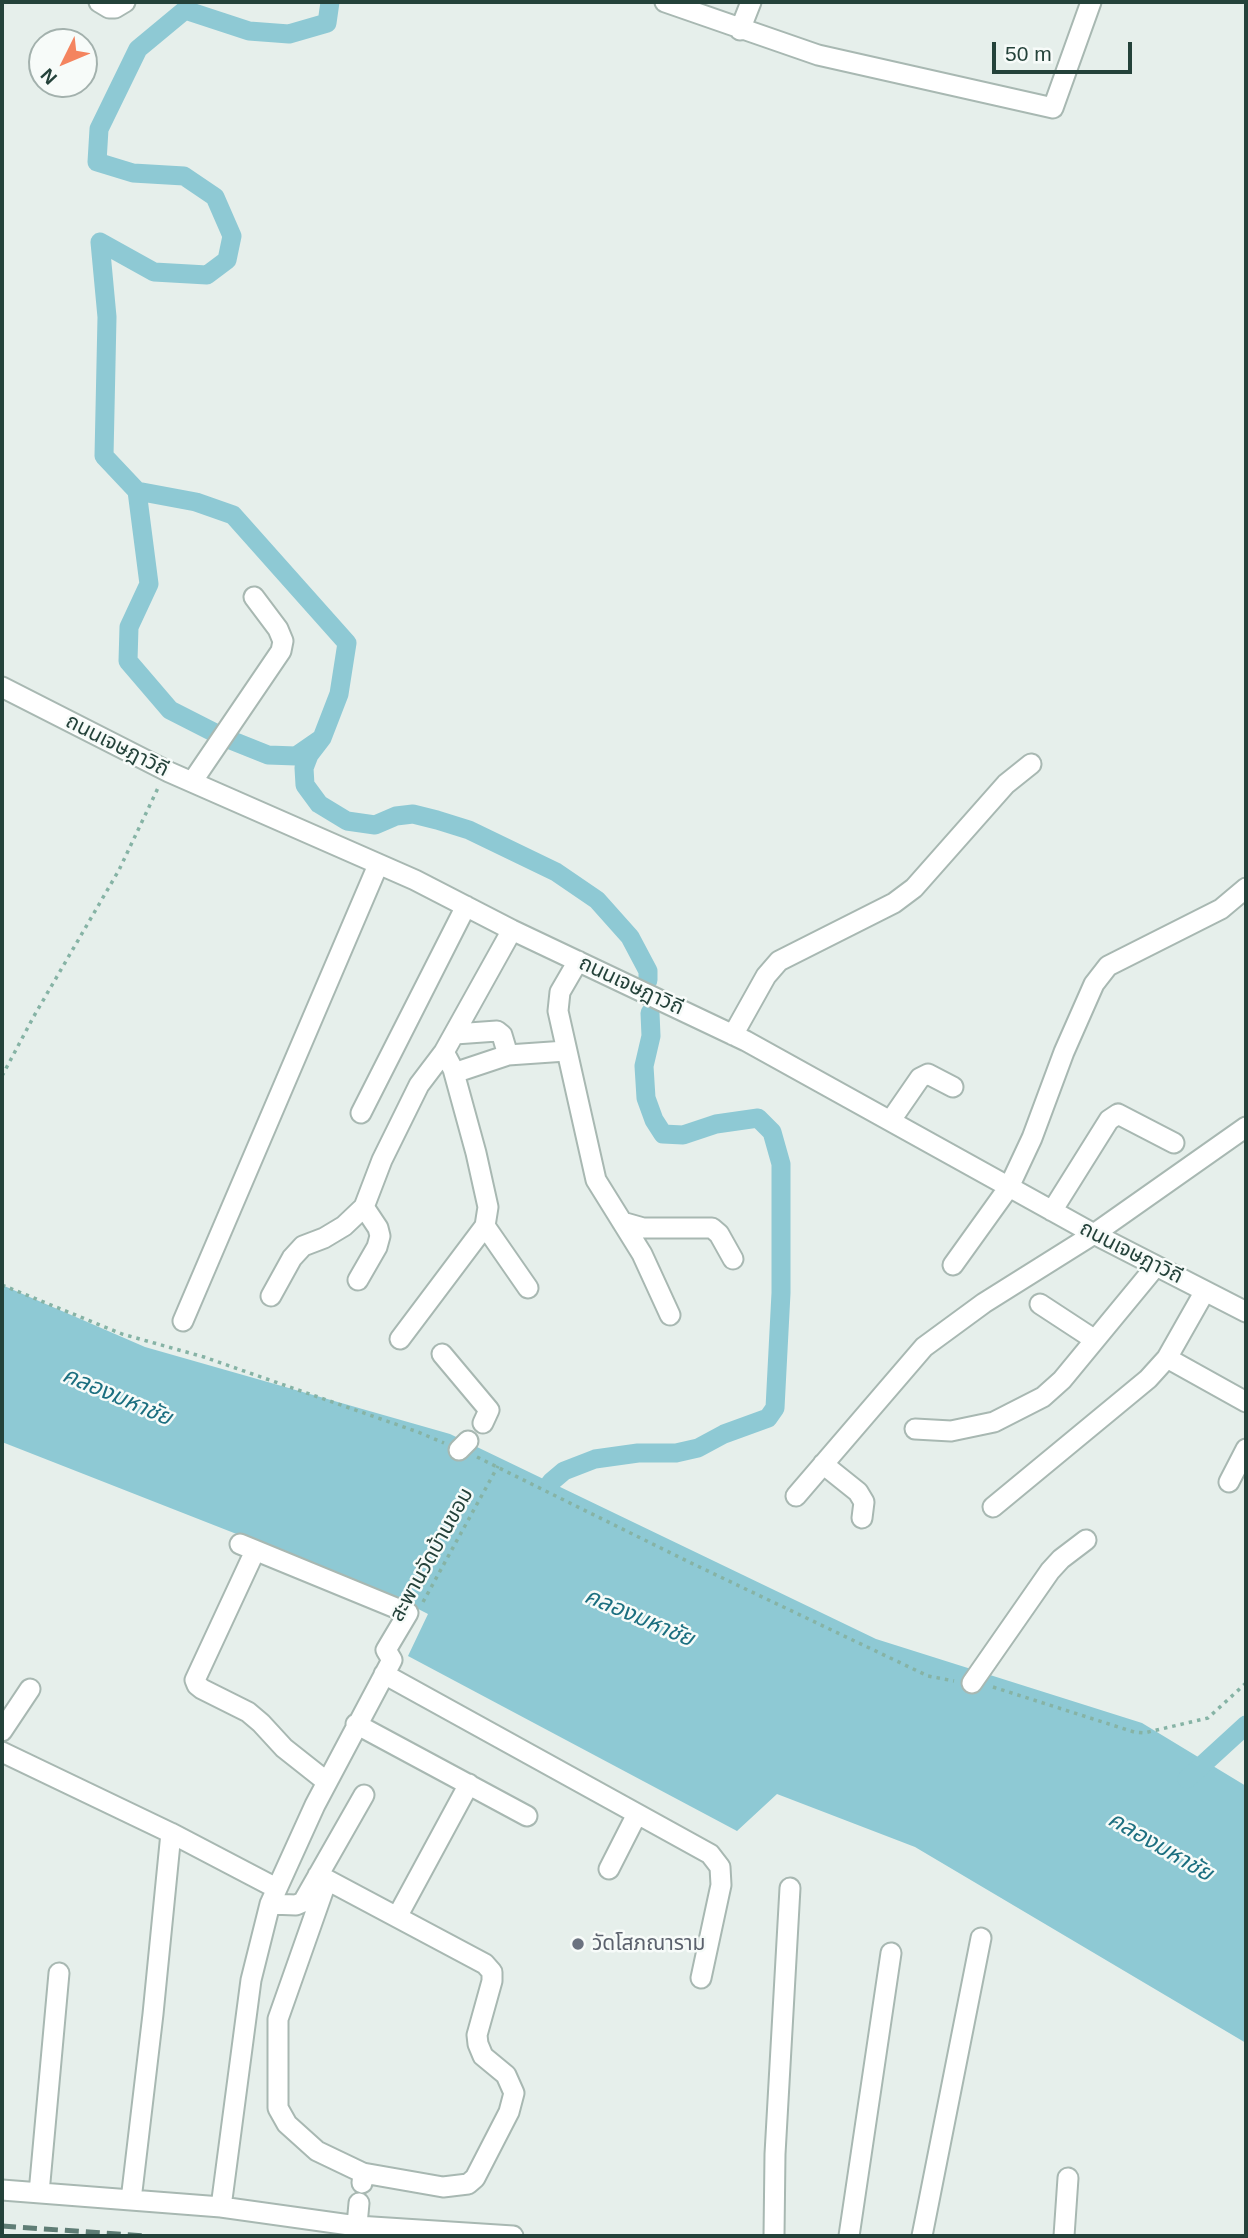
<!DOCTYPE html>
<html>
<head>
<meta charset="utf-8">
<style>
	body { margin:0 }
	#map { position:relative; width:1248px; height:2238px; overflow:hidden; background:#e6efeb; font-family:Helvetica,sans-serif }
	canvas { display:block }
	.frame { position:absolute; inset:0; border:4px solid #24423a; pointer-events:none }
	.north { position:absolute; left:28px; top:28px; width:70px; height:70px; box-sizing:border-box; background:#f7fbf9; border:2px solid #a3b1ad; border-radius:50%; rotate:227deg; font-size:19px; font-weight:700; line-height:28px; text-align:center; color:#24423a }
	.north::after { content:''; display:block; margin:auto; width:24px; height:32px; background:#f4845f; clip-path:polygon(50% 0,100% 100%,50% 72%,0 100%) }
	.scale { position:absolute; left:992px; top:42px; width:140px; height:32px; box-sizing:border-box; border:4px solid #24423a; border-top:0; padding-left:9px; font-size:21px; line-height:24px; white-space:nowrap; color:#24423a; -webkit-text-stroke:5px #f7fbf9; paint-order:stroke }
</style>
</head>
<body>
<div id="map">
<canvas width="1248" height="2238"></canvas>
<div class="frame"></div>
<div class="north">N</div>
<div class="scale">50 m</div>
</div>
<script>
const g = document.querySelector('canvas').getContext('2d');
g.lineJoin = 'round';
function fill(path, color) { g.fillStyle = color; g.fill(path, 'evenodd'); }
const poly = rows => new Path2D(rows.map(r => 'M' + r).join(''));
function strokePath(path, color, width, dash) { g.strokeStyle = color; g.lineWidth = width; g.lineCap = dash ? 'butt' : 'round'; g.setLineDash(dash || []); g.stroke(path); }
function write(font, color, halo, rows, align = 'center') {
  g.font = font + ' Helvetica,"Noto Sans Thai",sans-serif'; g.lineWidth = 5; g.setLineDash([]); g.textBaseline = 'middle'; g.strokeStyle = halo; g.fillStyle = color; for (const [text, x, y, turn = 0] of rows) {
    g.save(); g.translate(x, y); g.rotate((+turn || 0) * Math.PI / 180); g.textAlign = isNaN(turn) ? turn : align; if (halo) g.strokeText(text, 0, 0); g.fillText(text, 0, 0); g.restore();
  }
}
fill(poly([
	[2,1285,145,1347,450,1434,876,1639,1142,1723,1246,1786,1246,2043,915,1847,777,1794,737,1831,408,1656,428,1614,387,1593,2,1442]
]), '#8ec9d4');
strokePath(poly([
	[137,491,196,502,233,515,347,643,339,694,322,738,309,755,304,768,305,785,319,804,347,821,375,825,396,816,413,814,437,820,469,830,556,872,597,900,630,937,648,971,648,980],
	[322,738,296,756,268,755,223,737,170,710,128,661,129,627,149,584,137,491,104,456,107,317,100,242,154,272,207,275,227,260,232,236,215,197,184,176,133,173,97,162,99,129,138,49,185,10,249,31,289,34,327,23,330,2],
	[551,1482,564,1471,595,1459,638,1453,676,1453,698,1448,724,1434,768,1418,775,1408,781,1293,781,1164,772,1132,758,1118,716,1124,683,1135,663,1134,654,1120,646,1098,644,1066,651,1036,650,1013],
	[1187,1779,1246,1725]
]), '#8ec9d4', 19);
const minor = poly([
	[99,2,109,8,115,8,125,2],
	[665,2,818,55,1053,108,1091,2],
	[740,30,751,2],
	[2,687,169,772,415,880,512,930,746,1041,1094,1234,1246,1312],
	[192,782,281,651,283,641,278,629,254,597],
	[512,930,444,1052,453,1069,476,1153,488,1207,485,1226,528,1288],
	[578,961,560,992,558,1011,596,1180,642,1254,670,1315],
	[455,1034,497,1031,502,1035,508,1055,566,1051],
	[733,1035,766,976,779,961,894,903,914,888,1006,784,1031,764],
	[463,1070,508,1055],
	[361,1113,466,906],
	[891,1120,920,1078,928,1074,953,1087],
	[1052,1211,1109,1120,1118,1114,1174,1143],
	[622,1222,643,1228,712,1228,719,1234,733,1259],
	[953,1265,1009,1187,1032,1138,1064,1052,1094,984,1108,966,1221,909,1246,888],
	[358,1280,377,1247,380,1236,378,1228,364,1207,382,1160,419,1085,444,1052],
	[271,1296,292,1258,303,1246,324,1238,344,1226,364,1207],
	[1040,1304,1095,1340],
	[183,1321,378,865],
	[400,1339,485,1226],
	[442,1354,489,1410,483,1423],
	[1167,1358,1246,1402],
	[915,1429,951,1431,994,1422,1043,1397,1062,1380,1156,1266],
	[459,1450,468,1441],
	[823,1464,858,1492,864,1502,862,1518],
	[1229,1482,1246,1449],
	[796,1496,924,1347,984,1303,1094,1234,1246,1127],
	[993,1507,1148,1379,1167,1358,1205,1291],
	[255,1551,195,1680,197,1685,202,1689,248,1712,261,1723,284,1748,327,1782],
	[384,1674,710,1854,720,1867,721,1885,701,1978],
	[972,1683,1050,1571,1061,1559,1086,1540],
	[356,1724,527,1816],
	[2,1731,30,1689],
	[2,1752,171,1833,276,1888],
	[609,1869,637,1814],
	[318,1875,485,1964,492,1972,492,1981,477,2035,478,2044,483,2056,506,2075,514,2093,509,2112,475,2178,468,2184,443,2187,363,2173],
	[327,1880,278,2019,278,2108,287,2124,317,2151,363,2173,362,2183],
	[270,1904,296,1905,303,1902,364,1795],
	[397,1917,469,1784],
	[2,2190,221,2207,357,2226,513,2236],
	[39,2193,59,1973],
	[131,2200,153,2014,171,1833],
	[221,2207,251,1980,270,1904,315,1805,392,1660,386,1650,408,1613,240,1544],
	[356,2236,359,2203],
	[774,2236,775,2154,790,1888],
	[849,2236,891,1953],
	[922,2236,981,1938],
	[1064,2236,1068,2178]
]);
strokePath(minor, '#a8b8b2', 23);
strokePath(poly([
	[2,1076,34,1016,119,870,158,788],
	[2,1285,122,1334,204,1357,418,1432,444,1443],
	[477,1457,689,1562,928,1676,954,1681],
	[423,1602,498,1466],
	[993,1687,1134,1732,1144,1733,1208,1718,1246,1683]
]), '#86b3a5', 3.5, [3.5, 5]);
strokePath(minor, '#fff', 19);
strokePath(poly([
	[2,2226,146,2236]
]), '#5f7d75', 5, [14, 7]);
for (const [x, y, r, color] of [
	[578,1944,7,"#6b7280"]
]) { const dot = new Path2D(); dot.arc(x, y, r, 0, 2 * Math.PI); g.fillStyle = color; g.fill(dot); strokePath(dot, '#f7fbf9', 2.5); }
write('21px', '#24423a', '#f7fbf9', [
	["ถนนเจษฎาวิถี",117,746,27],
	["ถนนเจษฎาวิถี",631,986,25],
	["ถนนเจษฎาวิถี",1131,1253,27],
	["สะพานวัดบ้านขอม",432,1555,-61]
]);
write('21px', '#5b616d', '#f7fbf9', [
	["วัดโสภณาราม",592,1944]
], 'left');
write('italic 23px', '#1c6f80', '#f7fbf9', [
	["คลองมหาชัย",117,1397,23],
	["คลองมหาชัย",639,1618,23],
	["คลองมหาชัย",1160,1847,30]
]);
</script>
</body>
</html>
